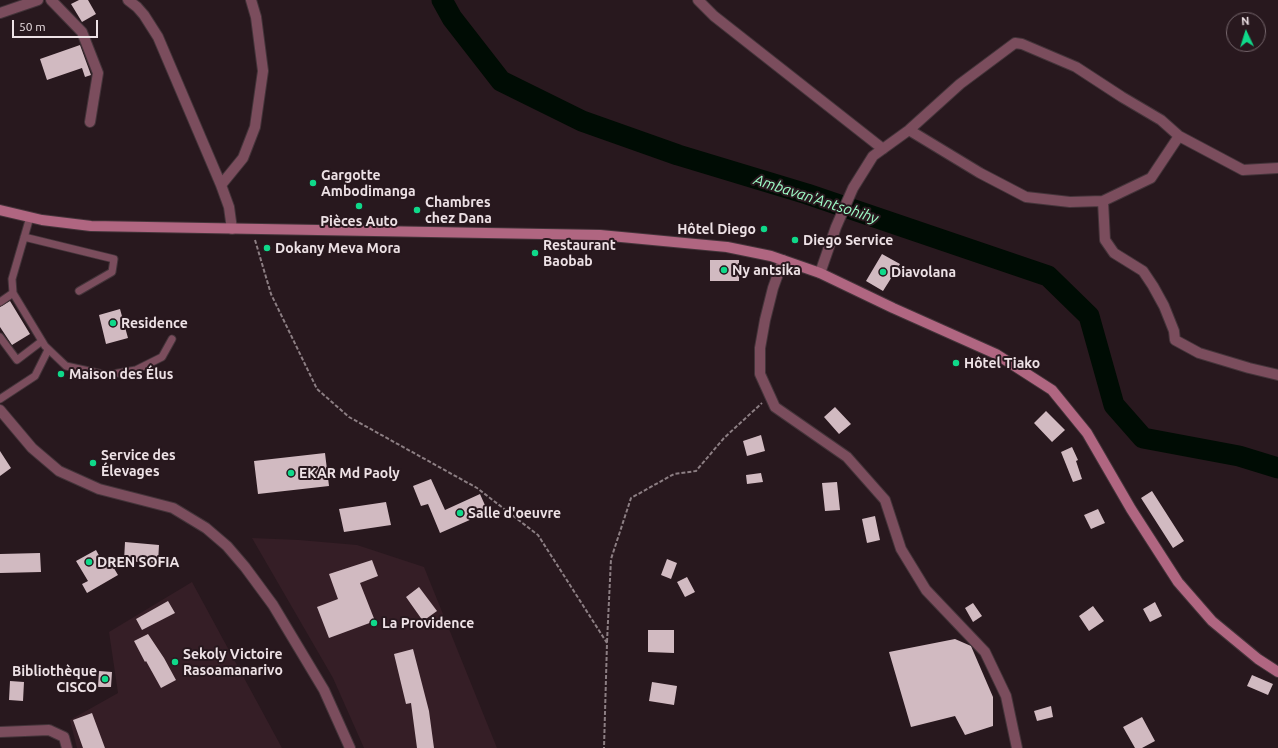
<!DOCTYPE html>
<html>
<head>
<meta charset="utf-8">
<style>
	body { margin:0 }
	#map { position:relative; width:1278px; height:748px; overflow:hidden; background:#28181e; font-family:Ubuntu,sans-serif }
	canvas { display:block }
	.north { position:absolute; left:1226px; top:12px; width:40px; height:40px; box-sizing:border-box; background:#28181e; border:1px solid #77686e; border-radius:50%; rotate:356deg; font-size:11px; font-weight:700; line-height:16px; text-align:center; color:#ede1e5 }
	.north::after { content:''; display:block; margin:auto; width:14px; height:18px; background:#0fd98a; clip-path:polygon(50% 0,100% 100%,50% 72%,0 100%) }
	.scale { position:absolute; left:12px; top:20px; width:86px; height:18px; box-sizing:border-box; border:2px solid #ede1e5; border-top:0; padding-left:5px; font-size:12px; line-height:14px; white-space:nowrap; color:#ede1e5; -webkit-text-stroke:3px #28181e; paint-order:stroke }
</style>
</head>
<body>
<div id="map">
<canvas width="1278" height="748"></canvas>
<div class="north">N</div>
<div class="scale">50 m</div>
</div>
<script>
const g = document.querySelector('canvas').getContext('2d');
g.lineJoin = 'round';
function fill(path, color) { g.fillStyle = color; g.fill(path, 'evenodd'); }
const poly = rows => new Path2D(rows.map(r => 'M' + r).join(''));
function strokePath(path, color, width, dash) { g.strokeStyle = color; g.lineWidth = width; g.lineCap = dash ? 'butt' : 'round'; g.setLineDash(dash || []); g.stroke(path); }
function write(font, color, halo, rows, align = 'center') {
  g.font = font + ' Ubuntu,sans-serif'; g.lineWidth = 4; g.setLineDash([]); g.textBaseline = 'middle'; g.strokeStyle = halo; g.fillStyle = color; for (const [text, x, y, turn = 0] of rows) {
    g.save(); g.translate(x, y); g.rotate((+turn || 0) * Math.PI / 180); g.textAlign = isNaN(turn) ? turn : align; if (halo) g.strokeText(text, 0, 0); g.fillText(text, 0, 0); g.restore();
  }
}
fill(poly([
	[252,538,299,540,357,545,424,567,497,748,364,748,333,678],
	[192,582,282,748,77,748,70,720,118,693,109,632]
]), '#351e26');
strokePath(poly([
	[442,0,452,18,501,81,582,121,678,155,807,194,1048,276,1089,316,1114,405,1143,438,1239,456,1278,468]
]), '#000c04', 21);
fill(poly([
	[79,0,88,0,96,14,82,22,71,4],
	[80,45,91,75,85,77,82,68,47,80,40,59],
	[882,254,900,264,883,291,866,281],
	[710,260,739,260,739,281,710,281],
	[10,301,30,334,12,345,0,327,0,307],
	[120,309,128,338,106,344,99,315],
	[835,407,851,424,839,434,824,417],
	[1046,411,1065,430,1052,442,1034,423],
	[761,435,765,451,747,456,743,441],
	[1072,447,1078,460,1076,461,1082,479,1073,482,1061,452],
	[0,451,11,468,0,476],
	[325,453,329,486,258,494,254,461],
	[761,473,763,482,747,484,746,475],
	[431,479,445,510,480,494,488,512,440,533,428,504,421,506,413,486],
	[837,482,840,510,825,511,822,483],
	[1152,491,1184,541,1173,548,1141,498],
	[386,502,391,525,344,532,339,509],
	[1098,509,1105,523,1091,529,1084,515],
	[875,516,880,540,867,543,862,519],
	[125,542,159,545,158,563,124,561],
	[96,550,103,563,109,560,118,575,87,593,82,584,88,581,76,561],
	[40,553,41,572,0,573,0,554],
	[667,559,677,563,671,579,661,575],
	[372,560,378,576,360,583,375,621,329,638,317,607,338,599,329,574],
	[687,577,695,592,685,597,677,582],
	[419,587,437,611,423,621,406,597],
	[168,601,175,613,142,630,136,619],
	[1155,602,1162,616,1150,622,1143,609],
	[973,603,982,616,973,622,965,608],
	[1093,606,1104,621,1089,631,1079,616],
	[648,630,674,630,674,653,648,652],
	[148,634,164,658,176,680,161,688,146,661,145,662,134,641],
	[955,639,971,646,993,697,993,726,965,735,955,716,911,727,889,652],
	[413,649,429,711,434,748,417,748,411,703,406,704,394,654],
	[99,671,112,672,111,687,98,687],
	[1252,675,1273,684,1268,695,1247,686],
	[10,681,24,682,23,701,9,700],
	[652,682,677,686,674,705,649,701],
	[1051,706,1053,717,1037,721,1034,711],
	[92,713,105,748,83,748,73,720],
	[1142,717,1155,741,1142,748,1135,748,1123,727]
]), '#d1bac1');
const service = poly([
	[30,217,12,279,13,293,45,346,66,366,107,375,136,370,162,357,172,339],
	[24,237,114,259,112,272,79,291],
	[0,302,13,293],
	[0,337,17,360,42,341],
	[0,399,35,376,48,350]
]);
const minor = poly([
	[51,0,82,32,98,73,90,122],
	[128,0,137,7,144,15,158,37,221,185,229,207,232,229],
	[698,0,714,16,883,149],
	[0,13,38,0],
	[909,130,980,173,1026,197,1070,202,1103,201,1151,178,1179,136,1243,170,1278,168],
	[221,185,243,158,255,127,263,71,256,17,251,0],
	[1103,201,1105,240,1114,253,1143,271,1153,286,1164,306,1174,331,1175,340,1199,353,1249,368,1278,375],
	[783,260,773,288,765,320,760,348,760,374,775,407,847,457,885,500,901,549,926,590,985,652,1006,696,1017,748],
	[820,273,836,227,853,188,873,156,909,130,960,84,1015,43,1022,44,1076,67,1122,97,1161,120,1179,136],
	[0,732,49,730,64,737,67,748]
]);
const tertiary = poly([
	[0,410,32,448,59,471,99,489,173,508,206,528,227,546,245,567,273,605,324,690,350,748]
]);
const secondary = poly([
	[0,210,42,220,91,226,600,235,727,247,771,256,820,273,893,308,996,354,1052,390,1087,433,1131,509,1178,582,1212,621,1258,659,1278,672]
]);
strokePath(service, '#44343a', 9);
strokePath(minor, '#44343a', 12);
strokePath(tertiary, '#44343a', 12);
strokePath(secondary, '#44343a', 12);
strokePath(poly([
	[255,240,271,294,317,389,349,417,477,488,538,535,607,643,604,748],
	[607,642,611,559,631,498,674,474,696,471,724,438,762,403]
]), '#8c7e83', 2, [4, 2]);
strokePath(service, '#7b4d5d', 7);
strokePath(minor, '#7b4d5d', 10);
strokePath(tertiary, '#7b4d5d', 10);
strokePath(secondary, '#b06681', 10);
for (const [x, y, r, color] of [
	[313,183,4,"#0fd98a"],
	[359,206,4,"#0fd98a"],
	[417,210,4,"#0fd98a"],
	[764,229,4,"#0fd98a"],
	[795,240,4,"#0fd98a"],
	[267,248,4,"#0fd98a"],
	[535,253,4,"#0fd98a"],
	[724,270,4,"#0fd98a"],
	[883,272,4,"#0fd98a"],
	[113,323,4,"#0fd98a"],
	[956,363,4,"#0fd98a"],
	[61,374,4,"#0fd98a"],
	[93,463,4,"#0fd98a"],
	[291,473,4,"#0fd98a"],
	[460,513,4,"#0fd98a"],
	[89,562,4,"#0fd98a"],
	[374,623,4,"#0fd98a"],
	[175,662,4,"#0fd98a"],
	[105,679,4,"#0fd98a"]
]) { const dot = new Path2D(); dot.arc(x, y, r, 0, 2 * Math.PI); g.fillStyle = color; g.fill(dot); strokePath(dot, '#28181e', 1.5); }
write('bold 14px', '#ede1e5', '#28181e', [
	["Gargotte",321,175],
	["Ambodimanga",321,191],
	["Chambres",425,202],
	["chez Dana",425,218],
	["Pièces Auto",359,221,"center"],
	["Hôtel Diego",756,229,"right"],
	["Diego Service",803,240],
	["Restaurant",543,245],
	["Baobab",543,261],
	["Dokany Meva Mora",275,248],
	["Ny antsika",732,270],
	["Diavolana",891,272],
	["Residence",121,323],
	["Hôtel Tiako",964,363],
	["Maison des Élus",69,374],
	["Service des",101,455],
	["Élevages",101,471],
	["EKAR Md Paoly",299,473],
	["Salle d'oeuvre",468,513],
	["DREN SOFIA",97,562],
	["La Providence",382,623],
	["Sekoly Victoire",183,654],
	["Rasoamanarivo",183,670],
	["Bibliothèque",97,671,"right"],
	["CISCO",97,687,"right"]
], 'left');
write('italic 15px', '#9efcc7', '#28181e', [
	["Ambavan'Antsohihy",816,199,18]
]);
</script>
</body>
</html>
